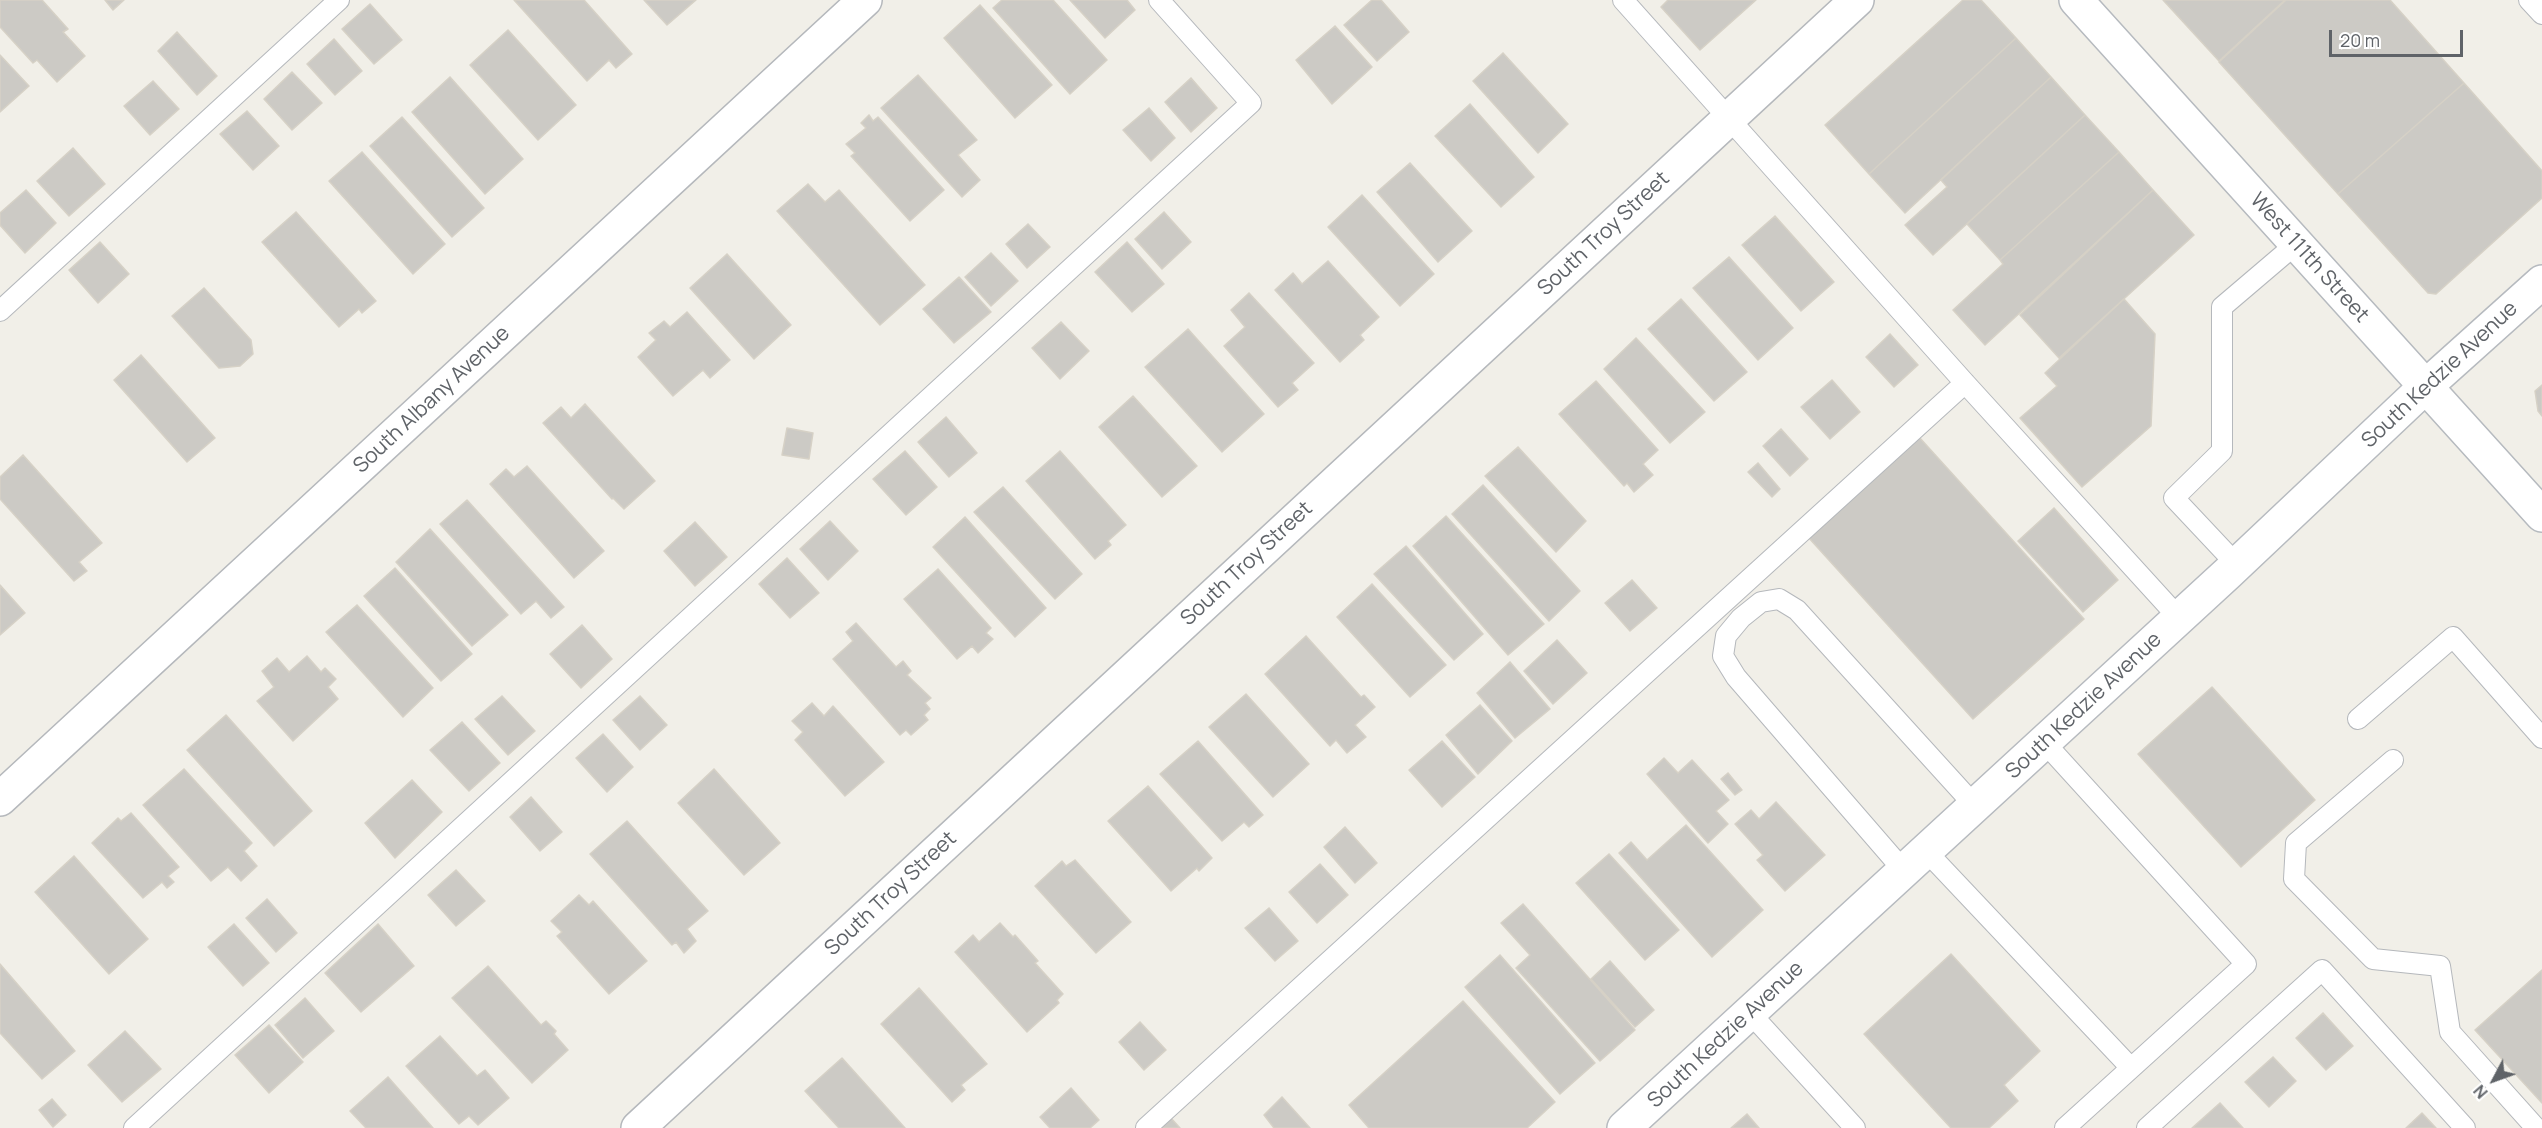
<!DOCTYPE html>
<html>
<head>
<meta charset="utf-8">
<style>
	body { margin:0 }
	#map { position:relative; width:2542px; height:1128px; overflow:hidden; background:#f1efe8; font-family:Manrope,sans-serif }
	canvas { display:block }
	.north { position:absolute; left:2464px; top:1050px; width:60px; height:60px; -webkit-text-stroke:4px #fff; paint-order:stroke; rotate:229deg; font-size:16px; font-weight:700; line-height:24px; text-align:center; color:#5f6368 }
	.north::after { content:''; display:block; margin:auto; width:21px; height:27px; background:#5f6368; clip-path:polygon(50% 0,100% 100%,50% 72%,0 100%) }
	.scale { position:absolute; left:2329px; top:30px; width:134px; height:27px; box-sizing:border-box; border:3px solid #5f6368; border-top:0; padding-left:8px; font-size:18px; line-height:21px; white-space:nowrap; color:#5f6368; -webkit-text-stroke:4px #fff; paint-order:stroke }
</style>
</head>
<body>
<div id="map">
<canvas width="2542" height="1128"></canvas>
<div class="north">N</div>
<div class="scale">20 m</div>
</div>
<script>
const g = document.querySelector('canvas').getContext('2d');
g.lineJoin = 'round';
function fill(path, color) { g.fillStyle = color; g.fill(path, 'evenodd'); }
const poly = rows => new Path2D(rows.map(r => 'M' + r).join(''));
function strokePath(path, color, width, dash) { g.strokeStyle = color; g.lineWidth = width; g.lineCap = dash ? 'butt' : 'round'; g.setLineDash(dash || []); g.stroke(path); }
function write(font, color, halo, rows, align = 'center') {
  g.font = font + ' Manrope,sans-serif'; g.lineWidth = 4.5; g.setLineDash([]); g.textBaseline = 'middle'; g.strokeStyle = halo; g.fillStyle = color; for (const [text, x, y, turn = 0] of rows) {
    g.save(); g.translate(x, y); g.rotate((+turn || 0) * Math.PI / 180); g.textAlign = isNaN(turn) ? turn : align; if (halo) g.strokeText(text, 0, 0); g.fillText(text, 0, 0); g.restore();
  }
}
const building = poly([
	[0,0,42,0,68,29,63,32,85,56,57,82,37,60,33,63,0,27,0,0],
	[105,0,124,0,113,10,105,0],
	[514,0,584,0,632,54,616,68,609,60,587,81,514,0],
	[644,0,696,0,667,25,644,0],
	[1002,0,1053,0,1107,60,1070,94,993,8,1002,0],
	[1070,0,1127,0,1135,10,1105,38,1070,0],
	[1372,0,1381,0,1409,32,1377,61,1344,25,1372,0],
	[1668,0,1756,0,1700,50,1661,7,1668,0],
	[1963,0,1981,0,2016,38,1869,174,1825,125,1963,0],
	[2163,0,2285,0,2219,61,2163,0],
	[2286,0,2390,0,2464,83,2338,194,2219,62,2286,0],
	[370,4,402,40,374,64,342,29,370,4],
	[980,5,1052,85,1015,118,944,38,980,5],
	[1335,26,1372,67,1332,104,1296,60,1335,26],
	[508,30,576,105,538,140,470,65,508,30],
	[177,32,217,76,197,95,158,51,177,32],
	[2016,38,2051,77,1905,213,1869,174,2016,38],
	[334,39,362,71,335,95,307,64,334,39],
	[1503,53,1568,124,1538,153,1473,81,1503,53],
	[0,55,29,86,0,112,0,55],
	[292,72,322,103,292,130,264,99,292,72],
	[918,75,977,140,958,155,980,180,962,197,881,108,918,75],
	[450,77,523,159,485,194,412,112,450,77],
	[2051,77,2085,115,1933,255,1905,225,1947,187,1941,180,2051,77],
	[1191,78,1217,108,1191,132,1165,102,1191,78],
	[153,81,179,109,150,135,124,106,153,81],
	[2464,83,2542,171,2542,198,2436,294,2428,293,2338,194,2464,83],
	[1470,104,1534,177,1501,207,1435,136,1470,104],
	[1149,108,1175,138,1151,161,1123,130,1149,108],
	[247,111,279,146,253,170,220,134,247,111],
	[869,115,873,121,878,117,944,190,910,221,851,156,855,153,846,144,866,128,861,123,869,115],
	[2085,115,2119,152,2000,260,1967,224,2085,115],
	[402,117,484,208,452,237,370,146,402,117],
	[73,148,105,184,69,216,37,181,73,148],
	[362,152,445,244,413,274,329,181,362,152],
	[2119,152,2153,190,1985,345,1953,310,2003,264,2000,260,2119,152],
	[1410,163,1472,231,1438,262,1377,192,1410,163],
	[808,184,825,202,839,190,925,285,880,325,777,211,808,184],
	[26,190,56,223,25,253,0,225,0,213,26,190],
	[2153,190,2194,235,2059,358,2020,315,2153,190],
	[1362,195,1434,274,1400,306,1328,227,1362,195],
	[296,212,376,301,362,313,359,309,339,327,262,242,296,212],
	[1164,212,1191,242,1162,269,1135,239,1164,212],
	[1775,216,1834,282,1801,311,1742,245,1775,216],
	[1028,224,1050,247,1027,268,1006,244,1028,224],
	[100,242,129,274,98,303,69,270,100,242],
	[1127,242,1164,284,1132,312,1095,272,1127,242],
	[991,253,1018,281,991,306,965,277,991,253],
	[727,254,791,325,754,359,690,288,727,254],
	[1729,257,1793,328,1758,360,1693,288,1729,257],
	[1328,261,1379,317,1360,335,1364,340,1340,362,1275,290,1293,273,1302,284,1328,261],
	[959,277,991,312,954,343,923,309,959,277],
	[204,288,251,340,253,354,240,366,219,368,172,316,204,288],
	[1249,293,1314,363,1292,383,1298,390,1278,407,1224,346,1245,327,1231,310,1249,293],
	[1681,299,1747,372,1714,401,1648,329,1681,299],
	[2124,299,2155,334,2151,426,2082,487,2020,418,2057,386,2045,373,2124,299],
	[687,312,730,360,710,378,703,370,673,396,638,357,656,340,649,333,664,321,670,327,687,312],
	[1061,322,1089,351,1060,379,1032,348,1061,322],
	[1188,329,1264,414,1222,452,1145,367,1188,329],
	[1890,334,1918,365,1894,387,1866,357,1890,334],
	[1636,338,1705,412,1670,443,1604,369,1636,338],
	[141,355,215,438,187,462,114,380,141,355],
	[1832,380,1860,412,1830,439,1801,407,1832,380],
	[1596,381,1658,450,1643,464,1653,475,1634,492,1627,483,1624,486,1559,414,1596,381],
	[2542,385,2542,416,2538,411,2535,391,2542,385],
	[1133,396,1197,466,1162,497,1099,427,1133,396],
	[585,404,655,481,624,509,613,498,612,499,543,423,561,407,571,418,585,404],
	[946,417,977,453,949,477,918,442,946,417],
	[787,428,813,433,809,459,782,455,787,428],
	[1781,429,1808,459,1790,476,1763,446,1781,429],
	[1919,437,2084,619,1973,719,1808,537,1919,437],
	[1518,447,1586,521,1556,552,1485,476,1518,447],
	[905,451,937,487,906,515,873,479,905,451],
	[1060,451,1126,525,1108,541,1111,545,1095,559,1026,481,1060,451],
	[23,455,102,543,79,562,87,571,74,581,0,499,0,477,23,455],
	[1758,463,1780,489,1772,497,1748,472,1758,463],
	[527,466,604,551,574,578,490,484,506,469,514,477,527,466],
	[1483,485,1580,591,1549,621,1452,514,1483,485],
	[1003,487,1082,574,1055,599,974,512,1003,487],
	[467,500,564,607,551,618,536,601,521,614,440,524,467,500],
	[2054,508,2118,580,2083,612,2018,541,2054,508],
	[1446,516,1544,624,1508,655,1413,546,1446,516],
	[965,517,1046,608,1015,637,933,547,965,517],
	[830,521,858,551,828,580,800,549,830,521],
	[695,522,727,557,695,586,664,551,695,522],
	[430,529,508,615,472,646,396,562,430,529],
	[1406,546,1483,634,1454,660,1374,574,1406,546],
	[787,558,819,593,790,618,759,584,787,558],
	[395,568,472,654,441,681,364,596,395,568],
	[938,569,991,628,986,633,993,639,978,653,972,646,957,659,904,599,938,569],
	[1632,580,1657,608,1630,631,1605,603,1632,580],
	[1372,584,1446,665,1410,697,1337,617,1372,584],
	[0,585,25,613,0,635,0,585],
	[357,605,433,688,403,717,326,632,357,605],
	[856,623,896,667,903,661,911,671,907,675,931,698,925,703,930,709,924,715,928,720,911,735,906,730,900,735,833,659,853,641,846,632,856,623],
	[582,625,612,659,581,688,550,654,582,625],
	[1306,636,1361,697,1364,695,1375,707,1355,725,1366,737,1347,753,1336,740,1330,746,1265,674,1306,636],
	[1557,640,1587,673,1553,704,1524,671,1557,640],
	[307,656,321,672,325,668,336,679,328,687,338,699,293,741,257,701,274,687,262,671,277,658,289,672,307,656],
	[1510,662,1550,709,1515,738,1477,693,1510,662],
	[2212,687,2315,800,2241,867,2138,754,2212,687],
	[1246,694,1309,764,1273,797,1209,727,1246,694],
	[502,696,535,731,508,755,475,719,502,696],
	[640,696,667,725,640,750,613,720,640,696],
	[812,703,824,716,833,706,884,762,845,796,795,740,803,732,792,721,812,703],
	[1480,705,1512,741,1478,774,1446,735,1480,705],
	[226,715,312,811,274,846,187,750,226,715],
	[462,722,500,763,469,791,430,750,462,722],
	[603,734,633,767,607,792,576,758,603,734],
	[1198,741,1263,815,1249,827,1244,822,1222,841,1160,774,1198,741],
	[1442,741,1475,777,1442,807,1409,770,1442,741],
	[1664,758,1678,773,1692,760,1729,800,1716,811,1728,824,1708,843,1647,774,1664,758],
	[184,769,252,843,244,851,257,866,241,881,228,867,211,881,143,805,184,769],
	[714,769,780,843,744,875,678,803,714,769],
	[1728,773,1742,790,1735,795,1721,779,1728,773],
	[412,780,442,812,395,858,365,823,412,780],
	[1148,786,1212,858,1199,871,1197,868,1171,891,1108,821,1148,786],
	[531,797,562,832,540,851,510,817,531,797],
	[1776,802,1825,855,1785,891,1757,860,1763,855,1735,824,1751,810,1759,819,1776,802],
	[131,813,179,867,168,876,174,882,167,888,162,882,143,898,92,843,118,818,121,821,131,813],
	[627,821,708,911,687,929,696,941,684,953,676,942,672,945,590,854,627,821],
	[1686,825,1763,910,1712,957,1619,853,1631,842,1647,860,1686,825],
	[1345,827,1377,863,1355,883,1324,847,1345,827],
	[1609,854,1679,930,1645,960,1576,883,1609,854],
	[74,856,148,939,109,974,35,892,74,856],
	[1075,860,1131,922,1096,953,1035,886,1062,861,1066,866,1075,860],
	[1320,864,1348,895,1317,923,1289,892,1320,864],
	[456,870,485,901,456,926,428,895,456,870],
	[579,895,589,905,593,901,647,961,609,994,557,936,562,932,551,921,579,895],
	[267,899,297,933,276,952,246,918,267,899],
	[1523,904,1635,1030,1600,1061,1516,968,1530,955,1501,923,1523,904],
	[1269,908,1298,941,1275,961,1245,928,1269,908],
	[1000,923,1013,937,1015,935,1038,961,1035,963,1063,994,1057,1000,1059,1003,1027,1032,955,952,973,935,979,942,1000,923],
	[234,924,269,963,243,986,208,947,234,924],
	[378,924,414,966,361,1012,325,973,378,924],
	[1951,954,2040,1051,2004,1085,2018,1101,1989,1128,1951,1128,1864,1034,1951,954],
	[1500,955,1595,1063,1560,1094,1465,987,1500,955],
	[1610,961,1654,1010,1635,1027,1591,979,1610,961],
	[0,964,75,1051,42,1079,0,1033,0,964],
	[488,966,541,1025,546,1021,556,1031,554,1034,568,1050,532,1083,452,998,488,966],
	[2542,970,2542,1103,2475,1030,2542,970],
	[919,988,987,1064,961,1085,965,1090,952,1102,881,1024,919,988],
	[305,998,334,1031,303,1058,275,1025,305,998],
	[1463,1001,1555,1102,1527,1128,1369,1128,1349,1105,1463,1001],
	[2323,1013,2353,1046,2326,1070,2296,1038,2323,1013],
	[1140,1022,1166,1050,1144,1070,1119,1042,1140,1022],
	[269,1025,303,1062,269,1093,235,1055,269,1025],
	[125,1031,161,1069,122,1102,88,1065,125,1031],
	[440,1036,477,1076,485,1070,509,1098,478,1125,469,1116,459,1124,406,1066,440,1036],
	[2273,1057,2296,1081,2269,1107,2245,1082,2273,1057],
	[842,1058,905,1128,839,1128,805,1091,842,1058],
	[388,1077,433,1128,366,1128,350,1111,388,1077],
	[1071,1088,1099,1120,1090,1128,1050,1128,1040,1117,1071,1088],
	[1282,1097,1310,1128,1274,1128,1264,1115,1282,1097],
	[52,1099,66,1115,53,1127,39,1110,52,1099],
	[2220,1103,2243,1128,2192,1128,2220,1103],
	[2422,1113,2436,1128,2406,1128,2422,1113],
	[1747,1114,1759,1128,1731,1128,1747,1114],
	[1170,1117,1180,1128,1158,1128,1170,1117]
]);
fill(building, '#cccac5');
strokePath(building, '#d6d1c6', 1.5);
const service = poly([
	[1623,0,1965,383,2179,618],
	[2529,0,2542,14],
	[0,311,339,0],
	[2237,565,2174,498,2222,451,2222,307,2296,244],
	[2358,719,2453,637,2542,738],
	[2044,742,2246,964,2065,1128],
	[2393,760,2296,843,2294,879,2373,959,2440,966,2450,1032,2536,1128],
	[1926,851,2131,1068],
	[1904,871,1736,677,1723,656,1726,636,1741,618,1761,602,1779,599,1797,610,1975,806],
	[1750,1013,1855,1128],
	[134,1128,1251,103,1159,0],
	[1146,1128,1965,383],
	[2147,1128,2322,970,2465,1128]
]);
const minor = poly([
	[0,799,865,0],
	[638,1128,1857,0]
]);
const secondary = poly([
	[2076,0,2542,515],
	[1624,1128,2228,573,2425,387,2542,282]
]);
strokePath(service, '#b5b8bc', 22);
strokePath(minor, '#b5b8bc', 36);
strokePath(secondary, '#b6babf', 36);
strokePath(service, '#fff', 20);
strokePath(minor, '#fff', 33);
strokePath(secondary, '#fff', 33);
write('21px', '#5f6368', '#fff', [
	["South Troy Street",1604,234,-43],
	["West 111th Street",2309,258,48],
	["South Kedzie Avenue",2440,375,-43],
	["South Albany Avenue",432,400,-43],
	["South Troy Street",1247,564,-43],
	["South Kedzie Avenue",2084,706,-43],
	["South Troy Street",891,894,-43],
	["South Kedzie Avenue",1726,1035,-43]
]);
</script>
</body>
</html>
